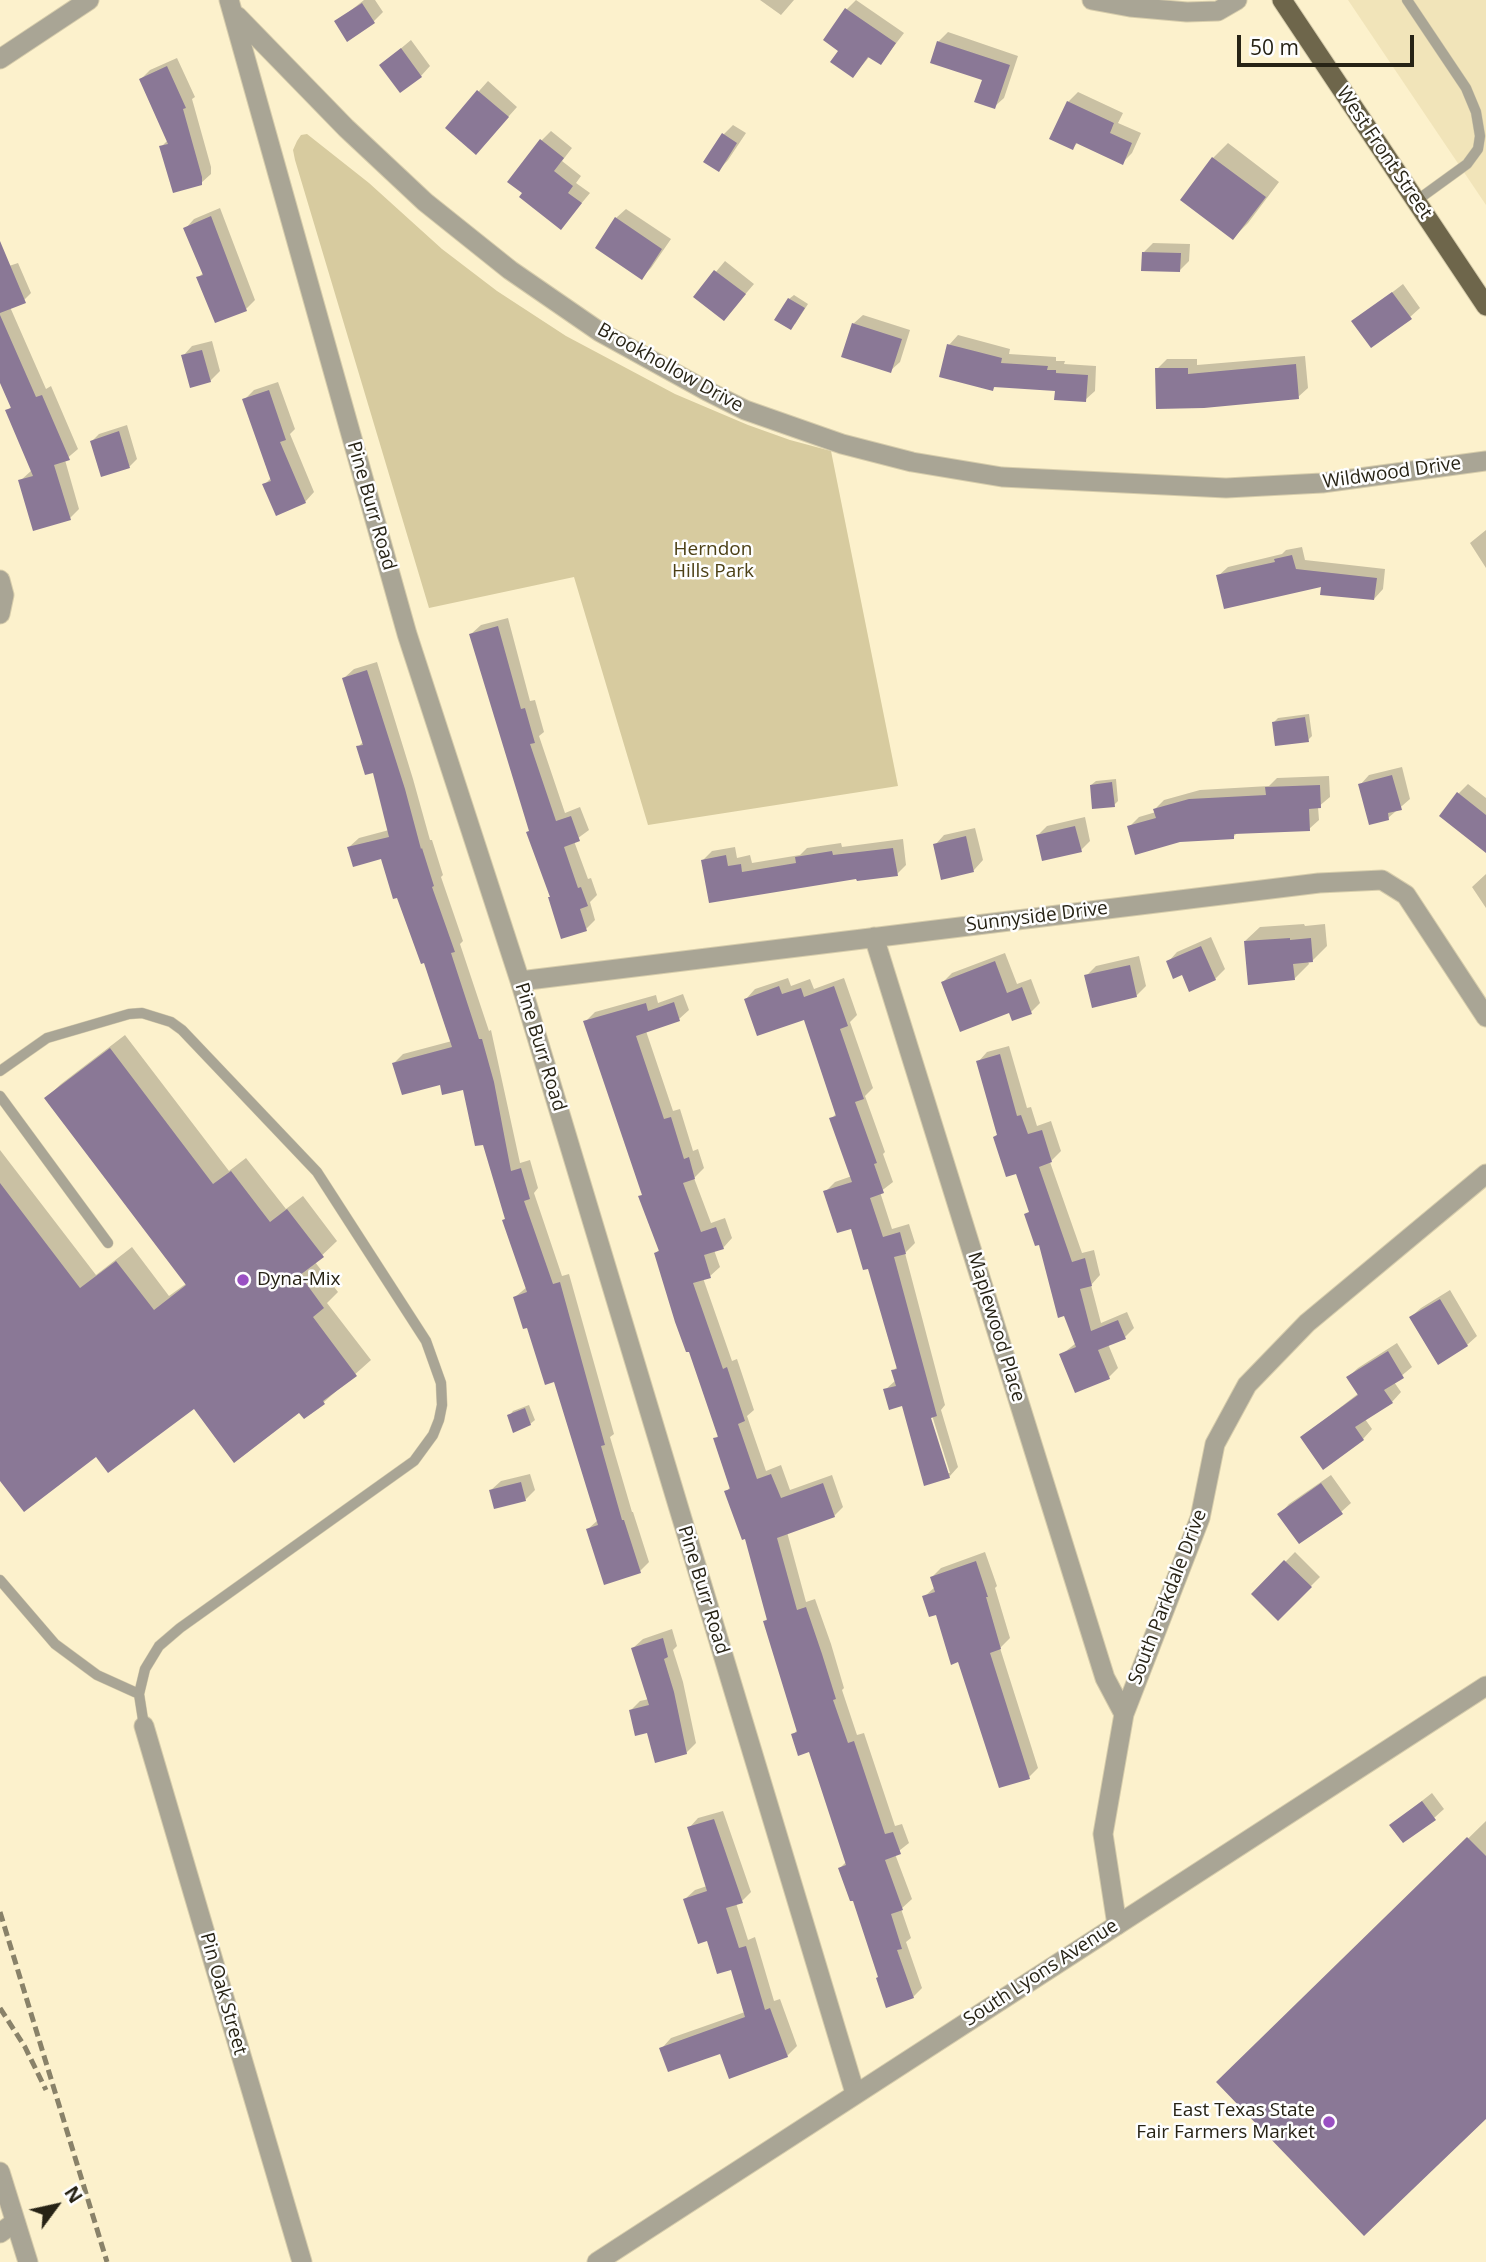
<!DOCTYPE html>
<html>
<head>
<meta charset="utf-8">
<style>
	body { margin:0 }
	#map { position:relative; width:1486px; height:2262px; overflow:hidden; background:#fcf1cc; font-family:"Open Sans",sans-serif }
	canvas { display:block }
	.north { position:absolute; left:21px; top:2171px; width:70px; height:70px; -webkit-text-stroke:5px #fefefe; paint-order:stroke; rotate:57deg; font-size:19px; font-weight:700; line-height:28px; text-align:center; color:#272315 }
	.north::after { content:''; display:block; margin:auto; width:24px; height:32px; background:#272315; clip-path:polygon(50% 0,100% 100%,50% 72%,0 100%) }
	.scale { position:absolute; left:1237px; top:35px; width:177px; height:32px; box-sizing:border-box; border:4px solid #272315; border-top:0; padding-left:9px; font-size:21px; line-height:24px; white-space:nowrap; color:#272315; -webkit-text-stroke:5px #fefefe; paint-order:stroke }
</style>
</head>
<body>
<div id="map">
<canvas width="1486" height="2262"></canvas>
<div class="north">N</div>
<div class="scale">50 m</div>
</div>
<script>
const g = document.querySelector('canvas').getContext('2d');
g.lineJoin = 'round';
function fill(path, color) { g.fillStyle = color; g.fill(path, 'evenodd'); }
const poly = rows => new Path2D(rows.map(r => 'M' + r).join(''));
function strokePath(path, color, width, dash) { g.strokeStyle = color; g.lineWidth = width; g.lineCap = dash ? 'butt' : 'round'; g.setLineDash(dash || []); g.stroke(path); }
function write(font, color, halo, rows, align = 'center') {
  g.font = font + ' "Open Sans",sans-serif'; g.lineWidth = 5; g.setLineDash([]); g.textBaseline = 'middle'; g.strokeStyle = halo; g.fillStyle = color; for (const [text, x, y, turn = 0] of rows) {
    g.save(); g.translate(x, y); g.rotate((+turn || 0) * Math.PI / 180); g.textAlign = isNaN(turn) ? turn : align; if (halo) g.strokeText(text, 0, 0); g.fillText(text, 0, 0); g.restore();
  }
}
fill(poly([
	[1348,0,1486,0,1486,205]
]), '#f1e4b9');
fill(poly([
	[307,134,369,183,442,249,497,291,566,336,675,394,748,425,790,440,831,451,898,786,648,825,574,577,429,608,295,160,293,150,297,141,301,135]
]), '#d7cb9f');
fill(poly([
	[364,0,375,0,383,12,373,22,336,22],
	[760,0,794,0,781,15],
	[856,0,904,33,881,63,870,56,853,76,840,50,847,9],
	[948,32,1018,56,1004,98,994,107,984,79,938,42],
	[411,40,430,66,421,76,381,65],
	[177,58,195,97,192,99,211,167,211,174,201,183,161,147,168,140,141,79,150,70],
	[488,81,517,107,485,143,447,127],
	[1078,92,1123,113,1118,123,1141,133,1132,153,1122,163,1078,142,1073,148,1068,102],
	[733,125,746,133,728,160,719,170,723,135],
	[551,131,572,148,562,161,581,176,576,183,590,193,561,228,541,141],
	[1228,143,1279,182,1248,223,1233,238,1182,199,1213,158],
	[220,208,255,300,246,309,198,278,204,272,185,229,194,219],
	[626,209,671,239,651,268,642,277,616,218],
	[1153,243,1190,244,1189,261,1179,271,1144,252],
	[725,261,754,284,724,319,695,297],
	[18,263,31,293,22,302,10,307,46,389,51,386,78,449,65,460,79,509,70,518,20,481,32,470,7,411,12,406,0,379,0,269],
	[1403,284,1420,308,1410,317,1354,322],
	[794,295,808,304,795,324,789,299],
	[863,315,910,330,900,362,890,371,853,324],
	[958,335,1010,349,1009,354,1056,357,1056,361,1065,361,1064,364,1096,366,1095,391,1085,400,1057,389,996,385,993,389,949,345],
	[212,341,220,371,210,381,183,356,192,346],
	[1305,356,1308,388,1298,397,1157,369,1167,359,1197,359,1197,365],
	[278,382,295,429,290,434,314,492,305,502,264,485,271,478,244,400,254,390],
	[127,425,137,459,130,466,102,475,92,441,99,434],
	[1486,530,1486,568,1470,543],
	[1302,547,1305,560,1385,569,1383,589,1374,599,1323,584,1218,576,1228,567,1282,554,1286,550],
	[508,618,530,701,535,700,544,732,539,736,565,813,580,807,589,830,574,841,588,879,591,878,597,895,590,902,595,920,586,929,552,896,471,634,481,625],
	[377,662,413,779,430,840,432,840,443,875,441,877,463,941,460,944,489,1031,491,1030,520,1163,530,1160,538,1188,534,1193,562,1276,569,1274,614,1434,610,1437,632,1512,633,1512,649,1562,640,1571,588,1529,598,1520,556,1380,515,1297,527,1287,484,1143,464,1088,441,1083,394,1063,403,1054,452,1041,425,960,382,857,349,847,359,838,389,830,374,771,358,747,364,741,344,678,354,669],
	[1309,714,1312,736,1308,740,1274,722,1278,718],
	[1402,767,1410,799,1388,818,1360,785,1369,775],
	[1329,776,1330,797,1318,807,1319,820,1309,829,1238,832,1233,837,1129,827,1139,817,1156,812,1155,809,1164,800,1200,790,1269,786,1277,778],
	[1116,779,1118,801,1114,805,1091,785,1096,781],
	[1468,784,1486,798,1486,839,1458,794],
	[1085,817,1090,841,1081,850,1038,835,1047,826],
	[975,828,983,860,974,870,943,877,935,845,944,835],
	[903,839,906,865,897,874,858,877,710,901,703,860,712,851,735,847,737,858,750,855,752,863,800,855,807,848,841,843,842,847],
	[1486,874,1486,908,1472,887],
	[1304,924,1305,926,1325,924,1327,946,1313,960,1308,961,1309,964,1294,979,1245,941,1260,927],
	[1211,937,1225,969,1215,979,1168,962,1177,952],
	[1005,953,1017,984,1031,979,1040,1003,1031,1012,1010,1011,943,982,952,973],
	[1139,956,1146,986,1136,996,1086,976,1096,966],
	[788,978,791,986,810,979,814,989,844,978,857,1015,850,1022,873,1088,865,1096,885,1152,883,1154,893,1182,880,1192,892,1229,909,1224,915,1243,905,1253,945,1405,941,1410,958,1467,949,1477,925,1484,903,1404,890,1408,885,1390,896,1380,893,1371,898,1366,869,1267,864,1268,852,1226,839,1231,825,1192,835,1182,852,1176,831,1119,837,1113,805,1017,758,1034,746,999,755,989],
	[930,1409,950,1473,946,1473,927,1410],
	[683,994,689,1010,679,1019,646,1031,673,1111,680,1109,693,1151,698,1149,704,1168,694,1178,711,1223,725,1218,732,1238,723,1248,714,1250,720,1267,710,1276,703,1278,732,1361,737,1359,754,1410,747,1416,766,1471,781,1465,790,1490,832,1475,843,1507,834,1516,787,1532,806,1602,815,1599,831,1644,844,1688,842,1690,857,1735,864,1733,895,1826,902,1824,909,1843,895,1854,912,1899,901,1909,911,1938,906,1942,922,1988,913,1997,880,1976,854,1898,840,1868,847,1861,810,1750,793,1735,798,1729,765,1621,768,1618,746,1537,726,1492,731,1486,715,1439,720,1434,656,1253,660,1249,640,1197,643,1194,585,1022,595,1012,656,995,658,1003],
	[125,1035,229,1171,246,1158,286,1209,303,1196,337,1241,315,1262,338,1292,327,1303,371,1360,324,1402,194,1407,96,1454,0,1481,0,1150,96,1275,132,1247,169,1296,187,1283,46,1098,61,1084],
	[1009,1046,1027,1108,1031,1107,1037,1126,1051,1121,1061,1151,1050,1162,1082,1253,1094,1250,1100,1275,1091,1285,1101,1323,1127,1312,1134,1328,1125,1337,1108,1344,1118,1368,1109,1377,1061,1355,1076,1343,1017,1172,995,1137,998,1134,978,1062,987,1052],
	[1450,1290,1477,1336,1467,1345,1411,1317,1421,1308],
	[1397,1343,1412,1367,1394,1382,1401,1392,1392,1402,1365,1419,1372,1429,1363,1439,1302,1437,1359,1393,1348,1377,1358,1368],
	[529,1405,535,1420,530,1424,509,1416,513,1411],
	[530,1474,535,1490,525,1500,491,1490,501,1481],
	[1331,1475,1351,1503,1341,1512,1280,1514,1289,1504],
	[985,1552,997,1586,995,1588,1010,1638,1000,1648,1038,1768,1029,1777,959,1660,937,1612,924,1597,935,1587,932,1577,941,1568],
	[1295,1552,1320,1577,1278,1619,1254,1594],
	[672,1629,677,1646,673,1650,683,1682,696,1743,686,1753,649,1731,631,1710,640,1701,649,1699,633,1648,643,1639],
	[1432,1793,1444,1809,1434,1818,1391,1825],
	[723,1811,751,1892,742,1901,736,1903,748,1940,755,1937,774,2001,780,1999,797,2046,787,2056,662,2048,671,2038,745,2012,732,1967,708,1939,685,1899,695,1890,707,1886,689,1828,698,1818],
	[1486,1821,1486,2115,1219,2082]
]), '#0003');
fill(poly([
	[362,3,375,23,347,42,334,21],
	[845,8,896,43,881,65,868,57,853,78,830,62,838,51,823,40],
	[937,41,1010,65,995,109,974,102,982,80,930,63],
	[401,48,422,77,400,93,379,65],
	[167,66,186,108,183,109,202,177,202,185,173,193,159,146,168,144,139,79],
	[477,90,509,117,476,155,445,128],
	[1067,101,1114,123,1110,133,1132,143,1123,165,1076,143,1073,150,1049,139],
	[722,133,737,143,719,172,703,162],
	[540,139,564,158,554,171,573,186,568,193,582,203,561,230,519,197,522,193,507,182],
	[1212,157,1266,197,1233,240,1180,200],
	[211,216,247,311,215,323,196,277,203,275,183,228],
	[615,217,662,249,642,280,595,248],
	[0,241,26,303,0,313],
	[1142,252,1181,253,1180,272,1141,271],
	[714,270,746,294,724,321,693,297],
	[1392,292,1412,319,1371,348,1351,321],
	[788,298,805,308,791,330,774,320],
	[0,315,36,397,42,395,70,460,54,465,71,520,33,531,18,480,33,476,5,410,11,408,0,383],
	[852,323,902,339,891,373,841,357],
	[947,344,1002,358,1001,363,1048,366,1047,370,1056,370,1056,373,1088,375,1086,402,1054,400,1055,391,994,387,993,391,939,377],
	[202,350,211,382,190,388,181,355],
	[1296,364,1299,399,1204,408,1156,409,1155,368,1188,368,1188,374],
	[269,390,286,440,280,442,306,503,276,516,262,484,271,481,242,399],
	[119,431,130,468,101,477,90,441],
	[1292,555,1296,569,1377,578,1374,600,1320,595,1321,587,1224,609,1216,575,1275,562,1274,559],
	[498,626,521,709,525,708,535,743,530,744,556,821,571,816,580,841,564,847,578,888,581,887,588,906,580,909,587,931,561,939,548,897,550,897,526,832,529,831,469,634],
	[367,670,405,789,421,849,422,848,434,886,432,887,455,952,451,953,479,1039,482,1039,494,1082,511,1171,521,1168,530,1199,524,1201,553,1284,560,1282,605,1445,601,1446,622,1520,624,1520,641,1573,604,1585,586,1529,598,1525,554,1382,545,1385,527,1328,523,1329,513,1297,527,1292,502,1220,505,1219,483,1145,475,1146,463,1090,442,1095,440,1085,402,1095,392,1063,452,1047,424,963,421,964,397,898,393,899,381,859,353,867,347,847,389,837,373,773,365,775,356,746,363,745,342,678],
	[1305,717,1309,742,1275,746,1272,722],
	[1392,775,1402,810,1388,813,1389,820,1369,825,1358,784],
	[1112,782,1115,807,1092,809,1090,785],
	[1320,785,1321,808,1309,809,1310,831,1234,834,1234,839,1180,842,1135,855,1127,826,1156,818,1153,809,1189,799,1266,795,1265,787],
	[1457,792,1486,815,1486,853,1439,816],
	[1075,826,1082,852,1042,861,1036,835],
	[966,836,974,872,941,880,933,844],
	[893,848,898,876,857,881,856,879,709,903,701,860,726,855,728,866,741,864,742,872,796,863,795,857,832,851,833,855],
	[1290,938,1290,940,1311,938,1313,962,1293,964,1295,980,1248,985,1244,941],
	[1201,946,1216,980,1189,992,1182,975,1173,979,1166,961],
	[995,961,1007,993,1022,987,1032,1014,1012,1021,1009,1013,960,1032,941,982],
	[1130,965,1137,997,1092,1008,1084,975],
	[779,986,782,994,801,988,804,997,834,986,848,1026,840,1029,864,1099,855,1102,877,1163,874,1164,884,1193,870,1198,883,1237,900,1232,906,1254,894,1257,937,1416,931,1418,950,1478,924,1486,902,1406,889,1410,883,1389,896,1386,891,1370,897,1369,868,1269,863,1270,851,1229,837,1233,823,1191,852,1182,829,1118,836,1116,804,1020,757,1036,744,999],
	[674,1002,680,1021,636,1036,664,1119,671,1117,684,1159,689,1157,695,1179,683,1183,701,1232,716,1227,724,1249,704,1255,711,1278,693,1283,723,1369,727,1367,745,1421,738,1424,757,1479,771,1474,781,1498,823,1483,835,1517,777,1538,797,1610,806,1607,822,1654,836,1699,833,1700,848,1743,854,1741,885,1834,893,1832,901,1854,885,1860,903,1910,891,1914,902,1949,897,1950,914,1998,886,2008,876,1978,878,1977,853,1901,850,1901,838,1868,846,1865,809,1752,798,1756,791,1734,797,1732,763,1621,767,1620,745,1539,742,1540,724,1491,730,1489,713,1438,718,1437,689,1352,686,1352,675,1322,654,1253,659,1251,638,1196,642,1195,583,1021,646,1003,648,1011],
	[110,1048,213,1184,231,1171,270,1222,287,1209,324,1257,300,1275,324,1308,313,1317,357,1376,323,1401,325,1404,304,1419,299,1413,234,1463,194,1409,108,1473,96,1457,24,1512,0,1481,0,1183,80,1288,116,1261,154,1310,186,1285,44,1098],
	[1000,1054,1017,1116,1021,1115,1028,1134,1042,1130,1052,1162,1039,1167,1072,1262,1085,1258,1092,1286,1080,1289,1091,1331,1118,1320,1126,1339,1098,1350,1110,1379,1075,1393,1059,1354,1076,1347,1064,1316,1058,1318,1039,1245,1035,1246,1024,1214,1029,1212,1016,1174,1006,1177,993,1137,997,1135,976,1061],
	[1440,1299,1468,1346,1438,1365,1409,1317],
	[1388,1351,1404,1378,1384,1390,1393,1403,1355,1427,1364,1440,1323,1470,1300,1437,1358,1395,1346,1377],
	[525,1408,531,1425,513,1433,507,1415],
	[521,1482,526,1501,494,1509,489,1490],
	[1321,1483,1343,1514,1299,1544,1277,1514],
	[1284,1560,1312,1587,1278,1621,1251,1594],
	[976,1561,988,1597,986,1597,1001,1649,990,1653,1030,1779,999,1788,958,1662,951,1665,936,1615,929,1617,922,1596,935,1592,930,1577],
	[663,1638,668,1657,664,1659,674,1692,687,1754,655,1763,647,1733,635,1736,629,1710,649,1705,631,1648],
	[1422,1801,1436,1820,1403,1843,1389,1825],
	[714,1819,743,1903,726,1908,739,1948,746,1946,765,2010,770,2008,788,2057,729,2079,720,2054,668,2072,659,2048,745,2017,731,1970,717,1974,707,1941,698,1944,683,1899,707,1891,687,1827],
	[1467,1837,1486,1856,1486,2119,1364,2236,1216,2082]
]), '#8a7896');
const service = poly([
	[1407,0,1466,88,1476,112,1480,136,1478,149,1467,164,1416,201],
	[0,1071,47,1038,129,1014,142,1013,171,1022,182,1030,317,1172,426,1341,441,1383,442,1405,439,1420,433,1435,414,1461,180,1628,159,1646,145,1669,139,1694,144,1726],
	[0,1096,108,1243],
	[0,1580,55,1644,97,1675,139,1694]
]);
const minor = poly([
	[229,0,407,634,520,981,855,2093],
	[1092,0,1130,7,1187,12,1218,11,1237,0],
	[237,16,346,128,425,202,510,270,600,332,707,391,745,410,842,444,912,462,1002,477,1226,488,1322,483,1486,461],
	[0,59,89,0],
	[0,580,4,595,0,614],
	[874,937,1105,1678,1124,1714],
	[520,981,1319,883,1382,880,1406,895,1486,1017],
	[144,1726,302,2262],
	[1117,1925,1103,1834,1124,1714,1200,1518,1215,1444,1247,1385,1307,1323,1486,1174],
	[0,2233,15,2222]
]);
const tertiary = poly([
	[0,2172,28,2262],
	[597,2262,1486,1686]
]);
const primary = poly([
	[1282,0,1486,306]
]);
strokePath(service, '#d6ccab', 11);
strokePath(minor, '#d6ccab', 21);
strokePath(tertiary, '#d6ccab', 21);
strokePath(primary, '#d6ccab', 21);
strokePath(service, '#a9a595', 10);
strokePath(minor, '#a9a595', 19);
strokePath(tertiary, '#a9a595', 19);
strokePath(primary, '#6e664b', 19);
strokePath(poly([
	[0,1912,107,2262],
	[0,2008,25,2047,46,2090]
]), '#898269', 5, [10, 5]);
for (const [x, y, r, color] of [
	[243,1280,7,"#9a50c3"],
	[1329,2122,7,"#9a50c3"]
]) { const dot = new Path2D(); dot.arc(x, y, r, 0, 2 * Math.PI); g.fillStyle = color; g.fill(dot); strokePath(dot, '#fefefe', 2.5); }
write('19px', '#272315', '#fefefe', [
	["West Front Street",1384,153,56],
	["Brookhollow Drive",670,368,29],
	["Wildwood Drive",1392,473,-8],
	["Pine Burr Road",371,506,74],
	["Sunnyside Drive",1037,917,-7],
	["Pine Burr Road",540,1047,73],
	["Maplewood Place",996,1327,73],
	["Pine Burr Road",703,1590,73],
	["South Parkdale Drive",1168,1597,-69],
	["South Lyons Avenue",1041,1973,-33],
	["Pin Oak Street",223,1994,74]
]);
write('19px', '#4c4016', '#fefefe', [
	["Herndon",713,550],
	["Hills Park",713,572]
]);
write('19px', '#272315', '#fefefe', [
	["Dyna-Mix",257,1280],
	["East Texas State",1315,2111,"right"],
	["Fair Farmers Market",1315,2133,"right"]
], 'left');
</script>
</body>
</html>
